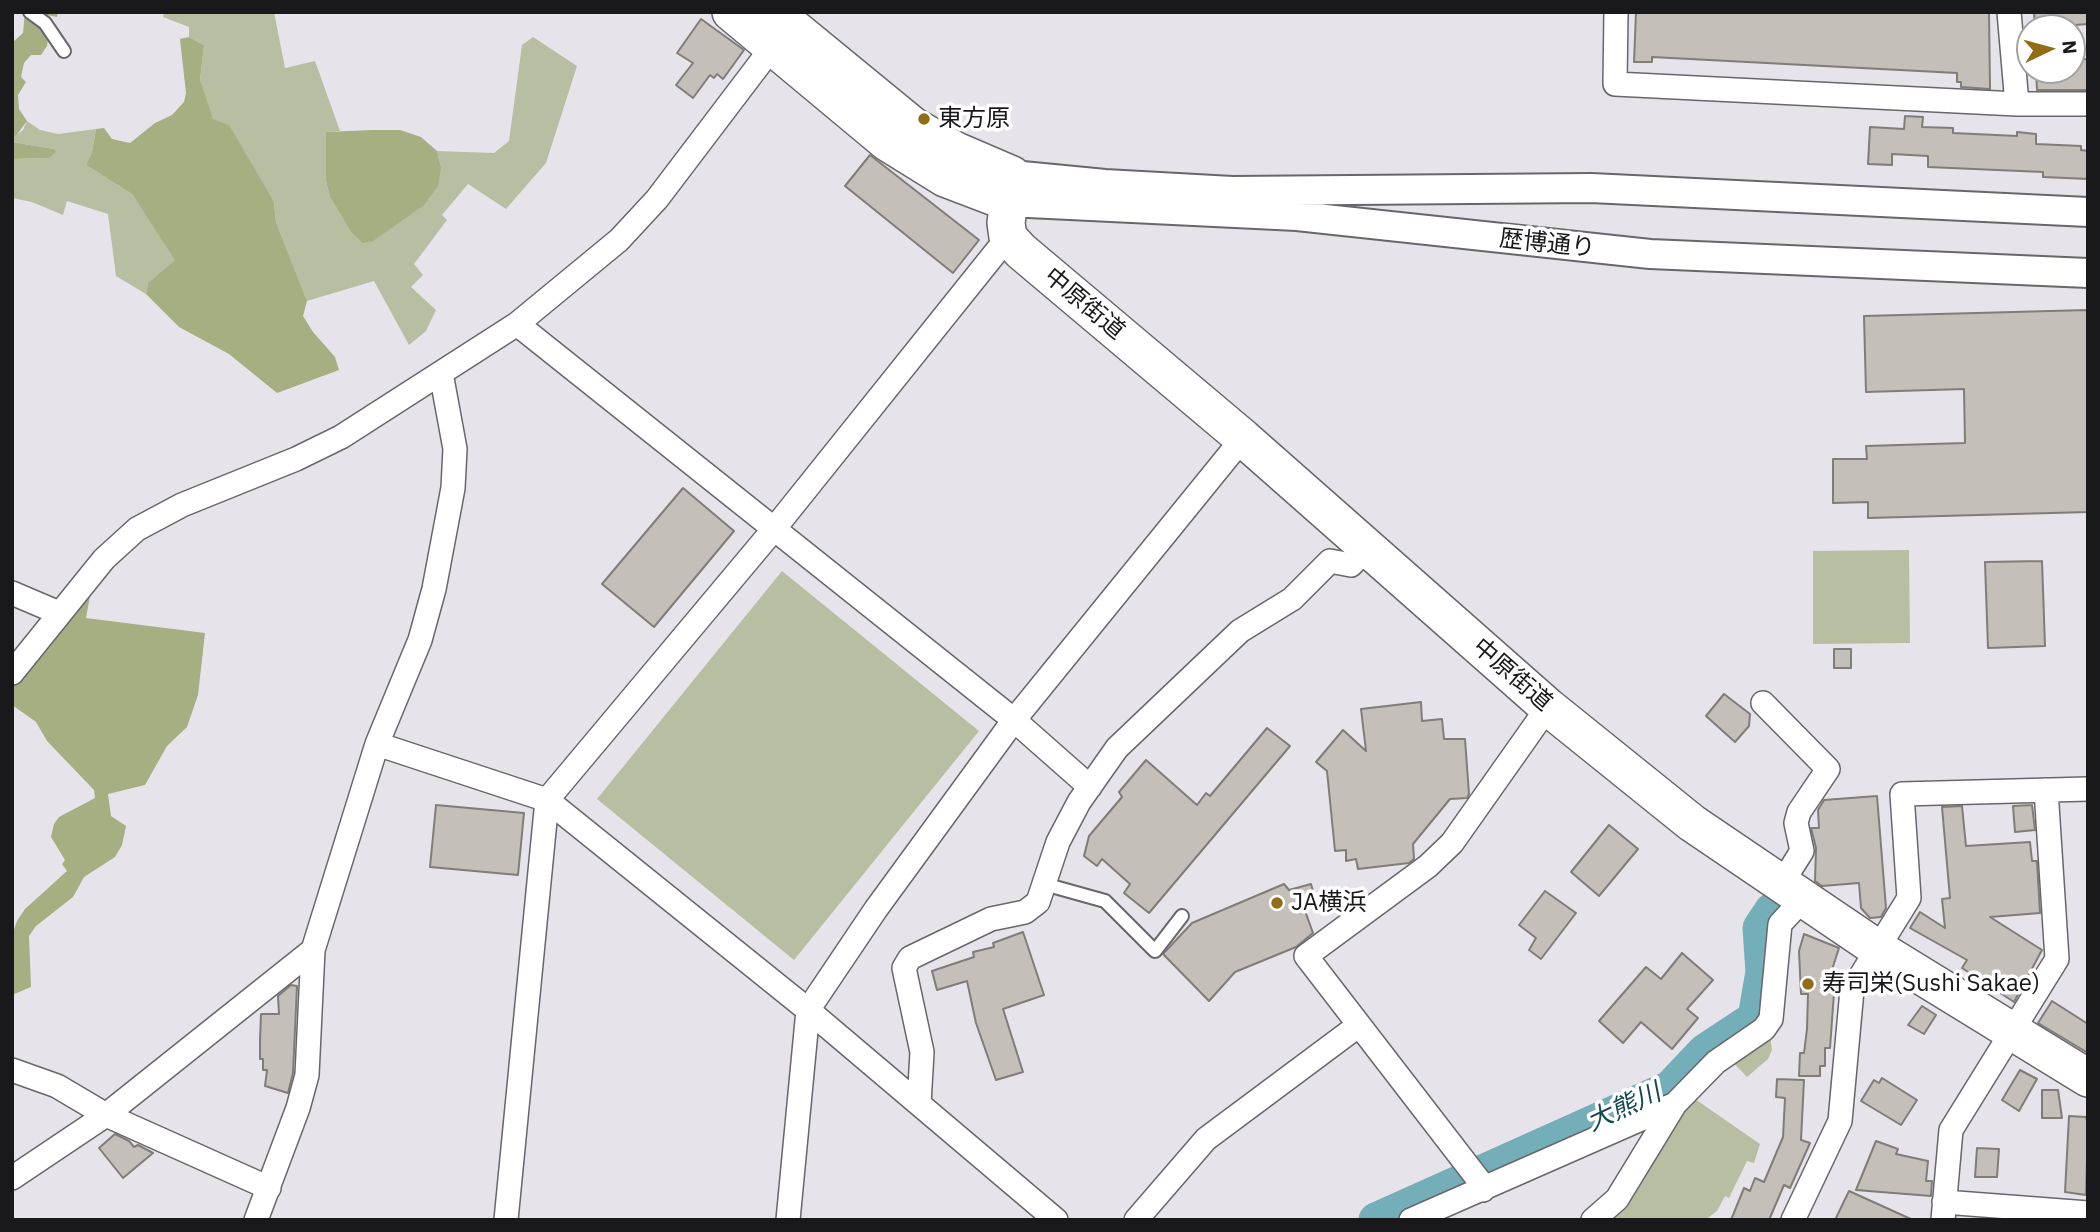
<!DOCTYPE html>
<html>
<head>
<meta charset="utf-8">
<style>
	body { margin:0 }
	#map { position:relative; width:2100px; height:1232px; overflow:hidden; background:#e6e4ea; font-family:"IBM Plex Sans",sans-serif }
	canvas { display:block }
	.frame { position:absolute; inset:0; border:14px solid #19181a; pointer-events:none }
	.north { position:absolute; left:2016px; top:14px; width:70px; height:70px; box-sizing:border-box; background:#fff; border:2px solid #a3a3a3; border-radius:50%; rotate:85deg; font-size:19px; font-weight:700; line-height:28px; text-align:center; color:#19181a }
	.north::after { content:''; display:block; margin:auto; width:24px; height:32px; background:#916e15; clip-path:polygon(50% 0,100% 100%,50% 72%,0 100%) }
</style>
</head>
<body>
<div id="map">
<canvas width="2100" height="1232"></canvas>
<div class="frame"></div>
<div class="north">N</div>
</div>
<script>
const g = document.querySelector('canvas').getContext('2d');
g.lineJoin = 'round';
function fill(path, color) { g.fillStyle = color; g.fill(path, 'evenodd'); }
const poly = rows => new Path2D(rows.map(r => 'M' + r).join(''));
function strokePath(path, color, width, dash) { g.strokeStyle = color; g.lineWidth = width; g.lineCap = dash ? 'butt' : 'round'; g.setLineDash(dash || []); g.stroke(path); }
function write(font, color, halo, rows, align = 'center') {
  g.font = font + ' "IBM Plex Sans","Noto Sans JP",sans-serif'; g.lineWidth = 7; g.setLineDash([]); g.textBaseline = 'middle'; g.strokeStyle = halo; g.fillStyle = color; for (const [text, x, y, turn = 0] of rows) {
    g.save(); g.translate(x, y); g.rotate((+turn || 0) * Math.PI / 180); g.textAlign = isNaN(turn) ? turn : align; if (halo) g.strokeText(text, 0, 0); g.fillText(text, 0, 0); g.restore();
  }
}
fill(poly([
	[164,12,274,12,285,68,315,61,340,131,326,132,326,181,330,197,351,232,441,167,437,151,494,153,509,141,522,45,533,37,577,66,546,163,506,209,468,184,442,215,447,220,414,264,423,275,411,287,436,310,426,331,409,345,374,281,307,301,276,222,274,202,213,119,202,94,200,80,204,45,189,37,189,27,163,17],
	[27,121,40,130,58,134,96,129,92,152,86,165,132,194,176,260,148,283,146,294,116,276,108,214,67,201,63,215,32,202,12,198,12,159,49,158,54,149,12,142,12,134,16,135,23,130],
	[1909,550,1910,643,1813,644,1813,551],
	[782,571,979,731,794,960,597,799],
	[1770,1035,1772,1050,1768,1059,1747,1077,1730,1059],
	[1692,1097,1760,1144,1754,1163,1747,1161,1729,1198,1725,1196,1717,1211,1705,1220,1613,1220,1608,1217]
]), '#b7bea1');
fill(poly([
	[25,12,58,12,57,17,47,15,44,28,49,32,47,46,41,55,31,55,24,63,21,77,26,82,18,95,19,109,27,121,16,136,12,134,12,43,23,33],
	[189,37,204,45,200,80,213,119,229,125,274,202,276,222,307,301,303,316,313,332,335,357,339,370,277,393,229,354,179,327,146,294,148,283,175,260,132,194,86,165,92,152,96,129,104,128,112,139,130,143,155,123,172,115,184,102,186,93,180,39],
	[372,130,400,130,421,137,437,151,441,167,438,186,424,205,373,241,363,243,351,232,330,197,326,181,326,132],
	[12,142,54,149,56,152,49,158,12,159],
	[84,592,90,596,86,618,205,633,198,695,187,727,167,746,145,785,108,794,111,816,126,826,122,845,115,857,84,877,73,897,36,926,29,936,31,987,12,995,12,935,17,921,25,909,67,871,62,864,65,860,51,837,54,824,59,817,95,798,94,790,47,741,36,722,12,705,12,682]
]), '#a5af82');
strokePath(poly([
	[1376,1220,1670,1088,1705,1051,1755,1018,1763,972,1760,928,1772,910]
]), '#73aeb9', 35);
const building = poly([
	[1636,12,1989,12,1990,89,1961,87,1961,82,1957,82,1957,73,1652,57,1652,62,1634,62,1636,12],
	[2034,12,2088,12,2088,24,2035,28,2034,12],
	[701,19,744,50,723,79,717,74,714,78,710,75,693,98,676,85,693,63,677,53,701,19],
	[2088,59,2088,90,2037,90,2036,70,2072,70,2072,60,2088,59],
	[1905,116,1923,117,1922,127,1953,128,1953,133,2017,136,2017,132,2036,134,2036,144,2081,146,2081,150,2088,151,2088,179,2043,177,2043,172,1928,167,1928,156,1892,154,1892,165,1868,164,1870,127,1904,129,1905,116],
	[870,155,979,240,953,273,845,186,870,155],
	[2088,310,2088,512,1868,518,1868,502,1833,503,1833,459,1867,459,1866,446,1965,443,1964,389,1866,392,1864,316,2088,310],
	[683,488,734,531,654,627,602,584,683,488],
	[2042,561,2045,646,1988,648,1985,562,2042,561],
	[1834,649,1851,649,1851,668,1834,668,1834,649],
	[1724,694,1750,714,1749,726,1735,742,1706,716,1724,694],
	[1421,702,1422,721,1442,719,1444,739,1465,739,1469,794,1467,798,1450,799,1413,844,1414,859,1409,863,1358,869,1356,859,1346,861,1346,850,1335,851,1327,771,1316,762,1343,730,1366,751,1361,709,1421,702],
	[1267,728,1290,746,1149,913,1124,893,1130,884,1102,859,1097,866,1084,856,1089,836,1122,797,1119,792,1146,760,1197,805,1206,793,1210,796,1267,728],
	[1877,796,1886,908,1881,917,1870,918,1861,908,1859,883,1822,886,1815,881,1816,848,1811,828,1819,828,1818,810,1824,800,1877,796],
	[436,805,524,813,518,875,430,867,436,805],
	[2032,805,2035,830,2015,832,2013,806,2032,805],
	[1962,806,1966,846,2030,842,2032,861,2037,861,2040,913,1990,917,2042,950,2014,1002,1962,968,1967,960,1910,928,1920,912,1945,928,1942,899,1950,898,1942,807,1962,806],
	[1609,825,1638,849,1599,896,1571,872,1609,825],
	[1284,884,1289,890,1311,884,1317,905,1304,908,1313,933,1296,947,1235,972,1209,1001,1163,954,1192,923,1284,884],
	[1545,891,1576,913,1541,959,1529,950,1536,938,1519,925,1545,891],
	[1023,932,1044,995,1003,1009,1023,1072,996,1080,976,1023,967,981,937,990,932,971,974,957,973,952,994,947,993,943,1023,932],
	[1804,934,1839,948,1830,976,1838,976,1838,993,1834,993,1830,1048,1825,1048,1825,1066,1820,1066,1820,1076,1799,1076,1800,1053,1804,1053,1807,1029,1808,994,1801,994,1799,951,1804,934],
	[1682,953,1713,980,1687,1009,1698,1018,1672,1049,1641,1022,1623,1043,1599,1021,1646,967,1661,979,1682,953],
	[291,985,297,986,293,1073,288,1093,265,1086,267,1070,263,1070,263,1059,260,1059,260,1040,261,1014,279,1014,278,996,291,985],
	[2052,1001,2088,1024,2088,1053,2038,1023,2052,1001],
	[1922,1006,1936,1015,1924,1034,1908,1025,1922,1006],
	[2020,1070,2037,1079,2019,1111,2002,1100,2020,1070],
	[1882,1078,1917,1100,1901,1125,1861,1101,1874,1080,1879,1083,1882,1078],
	[1777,1079,1804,1080,1801,1140,1810,1143,1790,1188,1784,1185,1769,1220,1731,1220,1744,1188,1750,1191,1755,1178,1764,1182,1783,1137,1785,1098,1776,1097,1777,1079],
	[2042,1090,2058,1090,2062,1118,2042,1118,2042,1090],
	[2069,1116,2086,1117,2088,1123,2086,1195,2065,1192,2069,1116],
	[115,1134,129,1141,134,1147,138,1145,153,1153,123,1178,99,1148,115,1134],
	[1876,1141,1898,1149,1896,1154,1928,1161,1926,1181,1932,1181,1931,1196,1856,1190,1876,1141],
	[1977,1148,1999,1149,1997,1177,1975,1177,1977,1148],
	[1849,1191,1913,1220,1835,1220,1849,1191]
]);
fill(building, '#c4bfb9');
strokePath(building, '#807c77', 2);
const service = poly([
	[30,12,45,23,64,51],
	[1044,884,1105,901,1155,951,1182,916]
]);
const minor = poly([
	[1616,12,1615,84,2017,104,2088,104],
	[2009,12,2017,104],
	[517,324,1014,720,1090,787],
	[12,593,59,613],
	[12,673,104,559,137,529,182,505,296,459,341,437,517,324,619,240,657,199,780,37],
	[1763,703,1828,769,1799,812,1796,823,1802,851,1782,883],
	[377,744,547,800,808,1010,1056,1220],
	[12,1070,57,1086,106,1115,269,1188],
	[919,1104,922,1052,904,968,910,958,991,919,1025,912,1038,902,1058,842,1079,802,1117,748,1240,631,1292,599,1330,561,1351,565,1366,549],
	[12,1178,106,1115,313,950],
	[1483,1190,1481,1183,1306,956,1428,866,1452,843,1548,707],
	[1944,1202,2088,1213],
	[256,1220,298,1108,307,1075,313,950,377,744,420,640,434,589,453,488,455,449,441,373],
	[506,1220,547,800,774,529,1008,237],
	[788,1220,808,1010,876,909,1014,720,1243,438],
	[1136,1220,1206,1139,1359,1025],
	[1411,1220,1675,1104],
	[1593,1220,1617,1199,1675,1104,1716,1062,1764,1029,1771,1019,1780,924,1804,898],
	[1793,1220,1840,1121,1852,990,1909,898,1902,794,2088,789],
	[1943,1220,1951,1130,2057,959,2046,790]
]);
const tertiary = poly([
	[1012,175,1105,184,1232,191,1591,188,2088,212],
	[1008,202,1297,216,1650,254,2088,273]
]);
const primary = poly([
	[731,12,887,142,945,178,1008,202],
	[774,12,913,126,956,151,1012,175,1006,223,1008,237,1021,251,1243,438,1548,707,1692,823,1878,949,2088,1078]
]);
strokePath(service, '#68666c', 16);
strokePath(minor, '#68666c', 26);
strokePath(tertiary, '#68666c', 32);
strokePath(primary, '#68666c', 40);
strokePath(service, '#fff', 12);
strokePath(minor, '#fff', 23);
strokePath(tertiary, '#fff', 28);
strokePath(primary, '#fff', 37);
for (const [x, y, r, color] of [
	[924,119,7,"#916e15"],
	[1277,903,7,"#916e15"],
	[1808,984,7,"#916e15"]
]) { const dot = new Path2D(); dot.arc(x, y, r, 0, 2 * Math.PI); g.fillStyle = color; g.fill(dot); strokePath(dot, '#fff', 2.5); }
write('24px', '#19181a', '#fff', [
	["東方原",938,119],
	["JA横浜",1291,903],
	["寿司栄(Sushi Sakae)",1822,984]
], 'left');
write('24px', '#19181a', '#fff', [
	["歴博通り",1547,244,6],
	["中原街道",1084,304,40],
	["中原街道",1512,675,41]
]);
write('italic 26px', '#134951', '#fff', [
	["大熊川",1624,1108,-25]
]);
</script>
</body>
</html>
